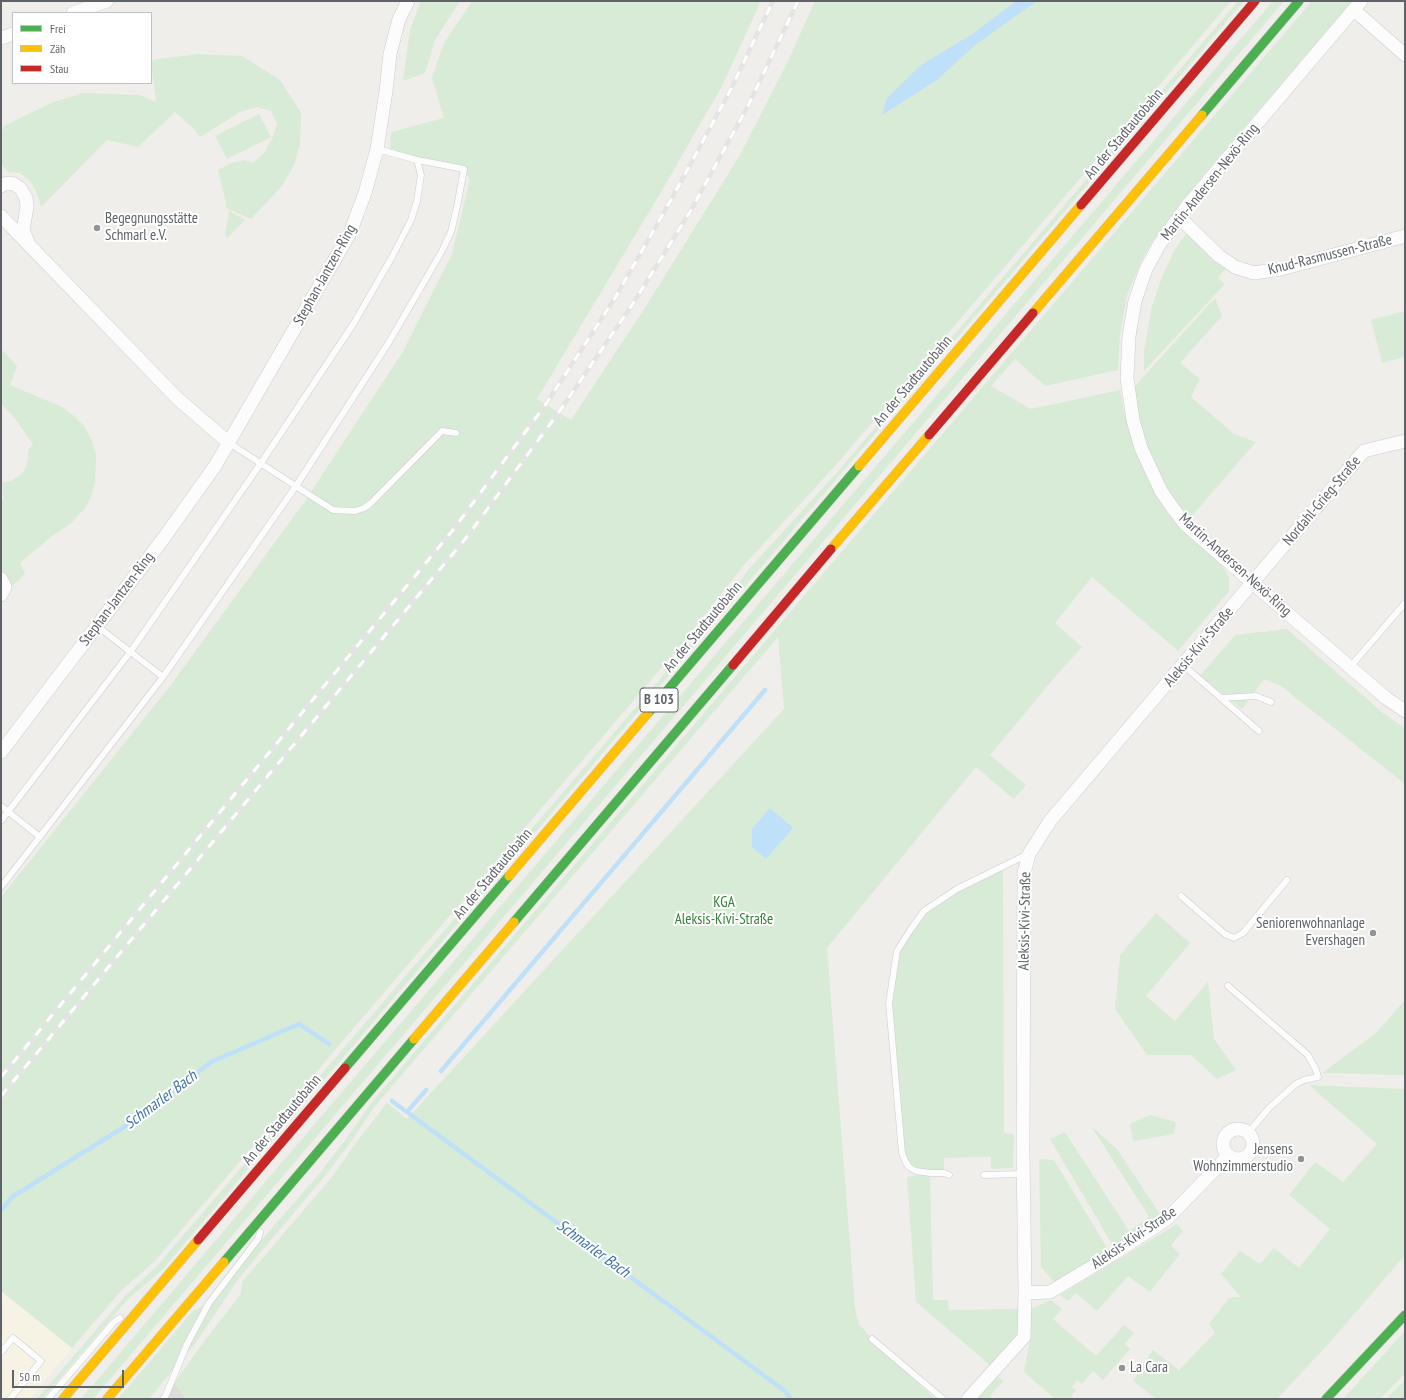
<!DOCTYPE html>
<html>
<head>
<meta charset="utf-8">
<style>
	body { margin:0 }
	#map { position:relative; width:1406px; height:1400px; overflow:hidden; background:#efeeea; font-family:"PT Sans Narrow",sans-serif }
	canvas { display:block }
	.frame { position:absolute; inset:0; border:2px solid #5f6368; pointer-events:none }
	.legend { position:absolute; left:12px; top:12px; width:140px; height:72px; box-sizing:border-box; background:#fff; border:1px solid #bfc1c3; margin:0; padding:5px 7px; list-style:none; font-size:12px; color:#5f6368 }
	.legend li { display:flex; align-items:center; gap:8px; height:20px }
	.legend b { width:20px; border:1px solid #bfc1c3 }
	.scale { position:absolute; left:12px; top:1370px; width:112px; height:18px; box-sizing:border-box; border:2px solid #5f6368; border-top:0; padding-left:5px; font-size:12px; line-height:14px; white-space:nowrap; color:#5f6368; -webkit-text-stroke:3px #fff; paint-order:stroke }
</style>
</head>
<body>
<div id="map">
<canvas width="1406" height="1400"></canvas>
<div class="frame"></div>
<ul class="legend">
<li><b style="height:5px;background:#4caf50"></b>Frei</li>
<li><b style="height:5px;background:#ffc107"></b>Zäh</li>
<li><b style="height:5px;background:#c62828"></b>Stau</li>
</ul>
<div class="scale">50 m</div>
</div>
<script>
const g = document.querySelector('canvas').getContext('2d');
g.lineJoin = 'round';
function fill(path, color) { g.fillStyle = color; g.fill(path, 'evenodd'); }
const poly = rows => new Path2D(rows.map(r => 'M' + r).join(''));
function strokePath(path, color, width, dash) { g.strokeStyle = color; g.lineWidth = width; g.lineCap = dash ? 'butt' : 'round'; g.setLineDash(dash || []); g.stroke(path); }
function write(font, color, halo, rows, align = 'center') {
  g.font = font + ' "PT Sans Narrow",sans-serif'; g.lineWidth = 4; g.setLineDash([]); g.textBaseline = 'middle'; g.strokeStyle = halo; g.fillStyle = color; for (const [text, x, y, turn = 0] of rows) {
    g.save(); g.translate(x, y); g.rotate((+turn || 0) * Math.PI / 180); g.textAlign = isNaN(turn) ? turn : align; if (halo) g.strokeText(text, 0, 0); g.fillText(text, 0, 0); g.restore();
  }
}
fill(poly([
	[1,1291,72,1348,30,1399,1,1399]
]), '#f7f3e4');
fill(poly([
	[173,1379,186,1399,163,1399]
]), '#dfddda');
fill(poly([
	[421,1,460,1,435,40,425,73,403,81,410,30],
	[473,1,761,1,722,86,661,192,537,399,571,420,646,306,740,155,789,59,815,1,1231,1,836,465,744,565,686,639,154,1262,121,1291,72,1348,1,1291,1,897,170,686,305,501,402,353,452,254,470,179,464,169,390,153,391,132,444,118,432,78,444,43,471,3],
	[1238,1,1244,1,161,1271,128,1299,42,1399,37,1399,125,1296,157,1266,690,644,749,569,840,469],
	[1273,1,1284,1,93,1399,81,1399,278,1167],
	[1312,1,1352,1,1212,165,1174,212,1152,242,1140,264,1127,295,1120,335,1118,370,1045,386,1015,359,991,386,1031,409,1120,390,1126,420,1182,527,1224,568,1229,578,1229,591,1178,651,1092,577,1055,623,1082,647,1054,678,990,755,1026,785,1014,799,976,767,827,948,855,1309,859,1324,872,1339,935,1399,186,1399,175,1382,202,1344,241,1294,242,1282,332,1177,355,1144,387,1103,407,1119,784,709,778,637,375,1106,350,1143,324,1177,239,1278,197,1341,149,1399,118,1399,193,1311,209,1303,234,1274,259,1243,320,1173,346,1139,372,1102],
	[199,54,242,56,280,80,301,113,300,144,295,163,282,186,251,219,226,208,226,203,218,170,231,163,245,160,253,163,264,153,272,139,277,124,271,111,258,107,240,112,200,137,193,128,175,112,138,147,107,140,41,207,37,193,30,181,20,173,8,172,1,164,1,134,4,126,51,103,83,93,140,95,156,102,151,60],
	[259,114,271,137,227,159,215,136],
	[229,211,245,220,227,238,225,236],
	[1188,231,1226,268,1218,278,1225,284,1144,371,1144,351,1152,306,1162,277,1175,249],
	[1215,298,1222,316,1180,363,1200,379,1191,397,1234,434,1256,442,1185,524,1161,491,1129,395,1143,377],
	[1405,311,1405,357,1382,363,1371,320],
	[1,349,17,366,10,385,62,407,74,416,85,427,92,441,96,455,95,483,91,496,86,507,70,524,52,536,20,563,25,574,11,587,1,576,1,499,4,501,2,483,11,481,22,474,26,467,28,459,28,450,33,444,13,416,1,404],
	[1287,629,1383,713,1405,728,1405,784,1281,686,1264,679,1242,709,1200,676,1235,635],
	[1003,866,1004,1133,1014,1134,1013,1168,991,1169,991,1157,944,1158,944,1173,916,1171,905,1161,889,1003,897,951,924,911],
	[1156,913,1190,943,1146,996,1175,1021,1208,982,1214,1039,1236,1070,1217,1079,1191,1055,1147,1055,1115,1009,1120,955],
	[1405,1000,1405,1075,1322,1073,1376,1033],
	[1309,1085,1405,1089,1405,1255,1332,1340,1277,1399,1156,1399,1133,1381,1153,1350,1179,1370,1215,1333,1209,1324,1229,1298,1241,1297,1221,1274,1240,1251,1260,1264,1274,1248,1299,1268,1330,1229,1289,1195,1315,1162,1343,1182,1377,1144],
	[1150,1115,1176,1122,1174,1134,1133,1141,1130,1124],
	[1092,1127,1117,1149,1163,1219,1115,1249,1050,1139,1065,1132,1129,1231,1149,1217],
	[1039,1159,1054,1160,1109,1251,1054,1282,1041,1267],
	[923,1174,930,1177,933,1300,948,1300,949,1310,1021,1309,1020,1331,1016,1338,991,1366,916,1302,907,1177],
	[1177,1224,1183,1231,1171,1245,1180,1254,1150,1292,1128,1276,1097,1311,1076,1293,1068,1301,1060,1295],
	[1051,1300,1062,1309,1053,1319,1096,1356,1124,1325,1134,1333,1125,1344,1130,1349,1103,1380,1093,1371,1082,1384,1077,1380,1072,1387,1076,1390,1071,1396,1075,1399,1055,1399,1024,1372,1029,1345,1029,1310],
	[1405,1331,1405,1374,1380,1399,1343,1399],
	[994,1377,998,1377,1003,1381,990,1396,994,1399,976,1399],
	[1405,1379,1405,1399,1386,1399,1404,1381]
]), '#d8ebd6');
fill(poly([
	[1016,1,1037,1,975,45,937,80,882,115,887,98,921,65,974,33],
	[770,808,793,828,766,859,752,847,752,829]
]), '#bfe0f9');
strokePath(poly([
	[441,1071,765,690],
	[392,1101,785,1391,791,1399],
	[407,1112,426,1090],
	[1,1210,12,1197,143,1115,211,1062,299,1024,329,1044]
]), '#bfe0f9', 4.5);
const lane = poly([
	[229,443,333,510,355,511,364,508,371,503,442,431,456,433],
	[97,626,163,677],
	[1183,665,1259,731],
	[1350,667,1405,603],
	[1222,698,1256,696,1271,702],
	[1,806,40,837],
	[1,821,131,651,261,463,354,323,392,257,411,220,417,201,421,175,417,160],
	[1,887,163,677,296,486,389,342,442,251,451,232,457,207,464,169,417,160,377,149],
	[1181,896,1225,934,1234,938,1243,933,1287,880],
	[1228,986,1308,1055,1316,1070,1318,1077,1304,1080,1296,1084,1270,1107,1248,1133],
	[949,1175,944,1173,930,1173,916,1171,909,1167,905,1161,902,1153,889,1003,897,951,911,929,924,911,957,889,1028,854],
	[984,1175,1023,1174],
	[872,1339,943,1399],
	[1,1352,13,1338,41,1361,10,1399],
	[48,1399,114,1322,120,1318],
	[163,1399,166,1395,187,1344,209,1303,258,1239,260,1232]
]);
const street = poly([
	[1361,1,1187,206,1159,245,1146,269,1135,301,1129,336,1127,378,1133,420,1141,448,1161,491,1172,507,1185,524,1293,618,1386,698,1405,711],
	[1354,10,1405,55],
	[73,13,107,1],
	[1,38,13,34],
	[1,186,7,183,14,184,21,189,26,198,27,207,23,230,28,242],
	[1,216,177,398,229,443],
	[1179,217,1219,256,1235,267,1254,273,1281,269,1405,236],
	[1,579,5,587,1,595],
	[1,752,163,539,215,466,350,233,365,193,377,149,386,91,390,54,399,19,408,1],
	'1223 1144a15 15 0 1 1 30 0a15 15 0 1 1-30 0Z',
	[1228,1156,1167,1219,1115,1253,1050,1292,1025,1293,1023,1153,1024,873,1029,854,1050,821,1364,451,1405,441],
	[968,1399,1024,1337,1025,1293]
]);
const fast = poly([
	[1202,115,1299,1],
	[648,713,859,466],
	[514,922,733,665],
	[345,1068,509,876],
	[224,1262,414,1039],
	[1326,1399,1405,1315]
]);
const slow = poly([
	[1033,313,1202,115],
	[859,466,1081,205],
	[831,549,929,435],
	[509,876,648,713],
	[414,1039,514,922],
	[63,1399,198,1240],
	[107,1399,224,1262]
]);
const jam = poly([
	[1081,205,1255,1],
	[929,435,1033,313],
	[733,665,831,549],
	[198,1240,345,1068]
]);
strokePath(lane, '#cbcccc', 7);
strokePath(street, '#cbcccc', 14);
strokePath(fast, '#cacacb', 10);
strokePath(slow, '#cacacb', 10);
strokePath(jam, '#cacacb', 10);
strokePath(lane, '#fdfcfc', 6);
strokePath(street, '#fdfcfc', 13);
strokePath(fast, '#4caf50', 9);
strokePath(slow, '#ffc107', 9);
strokePath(jam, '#c62828', 9);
strokePath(poly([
	[1357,1399,1405,1351],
	[1370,1399,1405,1364]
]), '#e4e4e4', 1);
const rail = poly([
	[1,1077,453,530,546,404,615,298,671,200,730,91,773,1],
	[1,1096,466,538,559,412,632,305,690,212,748,106,798,1]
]);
strokePath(rail, '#e4e4e4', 4.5);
strokePath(rail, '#fff', 3, [9]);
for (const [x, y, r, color] of [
	[97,228,4,"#919496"],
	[1373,933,4,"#919496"],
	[1301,1159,4,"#919496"],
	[1122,1368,4,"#919496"]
]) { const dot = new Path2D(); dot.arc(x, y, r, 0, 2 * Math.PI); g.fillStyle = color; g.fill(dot); strokePath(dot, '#fff', 1.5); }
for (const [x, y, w] of [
	[659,700,38]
]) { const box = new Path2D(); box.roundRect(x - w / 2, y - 12, w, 24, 3); g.fillStyle = '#fff'; g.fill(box); strokePath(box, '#5f6368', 1); }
write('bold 14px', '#5f6368', null, [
	["B 103",659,700]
]);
write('15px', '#5f6368', '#fff', [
	["An der Stadtautobahn",1124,134,-50],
	["Martin-Andersen-Nexö-Ring",1210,182,-51],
	["Knud-Rasmussen-Straße",1330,255,-14],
	["Stephan-Jantzen-Ring",325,275,-61],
	["An der Stadtautobahn",913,381,-50],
	["Nordahl-Grieg-Straße",1322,501,-50],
	["Martin-Andersen-Nexö-Ring",1235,565,42],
	["Stephan-Jantzen-Ring",117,599,-53],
	["An der Stadtautobahn",703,627,-50],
	["Aleksis-Kivi-Straße",1199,647,-50],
	["An der Stadtautobahn",493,874,-50],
	["Aleksis-Kivi-Straße",1025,921,-89],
	["An der Stadtautobahn",282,1120,-50],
	["Aleksis-Kivi-Straße",1134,1238,-34]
]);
write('15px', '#5f6368', '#fff', [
	["Begegnungsstätte",105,219],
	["Schmarl e.V.",105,236],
	["Seniorenwohnanlage",1365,924,"right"],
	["Evershagen",1365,941,"right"],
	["Jensens",1293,1150,"right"],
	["Wohnzimmerstudio",1293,1167,"right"],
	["La Cara",1130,1368]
], 'left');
write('15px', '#348238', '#fff', [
	["KGA",724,903],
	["Aleksis-Kivi-Straße",724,920]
]);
write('italic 16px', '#4174aa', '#fff', [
	["Schmarler Bach",161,1100,-37],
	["Schmarler Bach",593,1249,36]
]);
</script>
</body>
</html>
